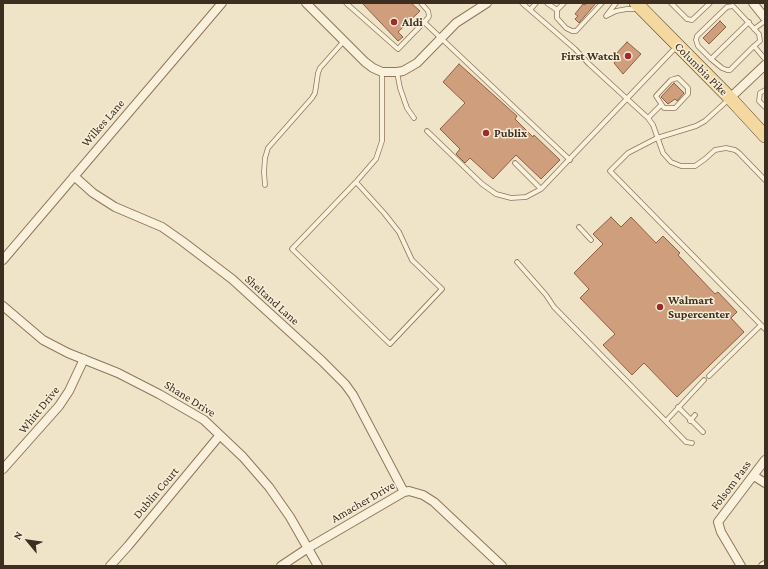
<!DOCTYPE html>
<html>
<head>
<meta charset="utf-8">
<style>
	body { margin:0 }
	#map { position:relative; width:768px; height:569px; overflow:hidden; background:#f0e4c8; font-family:"Crimson Pro",serif }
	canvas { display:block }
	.frame { position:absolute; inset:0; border:4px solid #3d2e20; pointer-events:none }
	.north { position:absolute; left:8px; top:521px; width:40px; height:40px; -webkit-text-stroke:3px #f7eed8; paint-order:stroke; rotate:299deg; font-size:11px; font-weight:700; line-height:16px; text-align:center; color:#3d2e20 }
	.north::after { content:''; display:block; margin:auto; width:14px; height:18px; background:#3d2e20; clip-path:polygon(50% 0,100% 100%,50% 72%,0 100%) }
</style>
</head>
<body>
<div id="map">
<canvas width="768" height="569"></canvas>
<div class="frame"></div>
<div class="north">N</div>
</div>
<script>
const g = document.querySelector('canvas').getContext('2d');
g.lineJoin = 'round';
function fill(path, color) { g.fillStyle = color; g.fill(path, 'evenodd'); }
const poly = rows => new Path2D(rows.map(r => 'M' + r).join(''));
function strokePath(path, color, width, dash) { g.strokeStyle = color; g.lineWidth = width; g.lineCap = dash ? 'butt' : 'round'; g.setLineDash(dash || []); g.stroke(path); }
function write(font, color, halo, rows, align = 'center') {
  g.font = font + ' "Crimson Pro",serif'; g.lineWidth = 3; g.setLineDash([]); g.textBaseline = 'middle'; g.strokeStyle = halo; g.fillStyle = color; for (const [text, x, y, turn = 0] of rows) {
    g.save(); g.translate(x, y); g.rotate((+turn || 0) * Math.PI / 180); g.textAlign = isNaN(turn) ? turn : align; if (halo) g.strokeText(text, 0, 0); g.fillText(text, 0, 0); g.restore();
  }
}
const building = poly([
	[362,3,411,3,420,11,398,32,403,37,398,41,362,3],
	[587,3,596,3,579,23,575,19,578,16,575,14,583,4,585,5,587,3],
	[720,21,726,27,709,44,703,38,720,21],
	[627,42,641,54,623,74,614,63,618,58,615,55,627,42],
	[459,64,517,116,515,119,533,137,534,135,560,160,541,179,516,155,493,179,470,158,465,163,456,154,460,149,440,129,465,103,443,82,459,64],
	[674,83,684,93,677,101,675,99,668,104,661,97,674,83],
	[611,217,621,227,631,217,656,243,663,236,680,253,678,255,715,294,718,292,737,312,731,318,744,332,677,397,644,363,632,375,603,345,615,334,580,298,589,289,574,273,603,244,593,234,611,217]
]);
fill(building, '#cf9f7d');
strokePath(building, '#8d5f41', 1);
const lane = poly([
	[346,3,398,49,428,18,429,16,428,11,421,3],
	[522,3,575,49,589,64,648,118,653,125,663,153,671,162,681,166,695,166,705,159,715,150,726,148,735,150,739,153,765,180],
	[547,3,557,10,564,3],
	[616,3,606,16,616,11,627,9,637,9],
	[671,3,687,19,692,20,710,3],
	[530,10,536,3],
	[557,10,557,18,566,28,572,31,576,31,602,3],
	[425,23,570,160],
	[754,29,765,21],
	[754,46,730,70,727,70,722,68,711,59,698,46,696,40,697,36,727,7,733,6,759,34,760,41,754,46,765,59],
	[711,59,749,22],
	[397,72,400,88,407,108,414,118],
	[678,78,688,88,688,94,675,108,664,108,656,96,671,80,674,79,678,78],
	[765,90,760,93,759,101,765,107],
	[728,100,705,121,696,126,657,138,628,153,610,171,765,329],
	[648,118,661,105],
	[427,131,482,184,496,194,511,198,526,197,541,189,677,46],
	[515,163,541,189],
	[356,182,384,213,399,232,412,260,442,289,390,344,292,249,356,182,376,159,382,141,382,72],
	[265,185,264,172,265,158,268,148,312,98,315,93,318,73,320,68,343,42],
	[579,227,591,240],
	[517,262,546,295,554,307,686,442,692,443],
	[709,376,761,325],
	[678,407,703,432],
	[666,421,704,380],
	[690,421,695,415]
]);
const street = poly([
	[306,3,365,62,373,68,382,72,397,72,403,71,417,63,456,23,487,3],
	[753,3,765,18],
	[730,98,765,65],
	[74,176,93,193,115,207,162,227,182,241,232,279,322,361,345,384,353,395,404,492],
	[3,260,222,3],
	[3,306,43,340,68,353,118,373,159,394,204,420,243,457,269,487,290,517,318,566],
	[3,469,59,406,69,391,84,359],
	[754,476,765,483],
	[110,566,128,546,220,435],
	[281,566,308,548,404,492,409,491,423,495,434,502,502,566],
	[741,566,721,532,718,522,765,460],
	[763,566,765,565]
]);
const primary = poly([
	[636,3,730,98,765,136]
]);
strokePath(lane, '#8d765c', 5.5);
strokePath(street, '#8d765c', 10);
strokePath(primary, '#5b4430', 14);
strokePath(lane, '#faf1dc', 4);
strokePath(street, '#faf1dc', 8);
strokePath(primary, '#f3d9a0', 13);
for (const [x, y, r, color] of [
	[394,22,4,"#9e2a2b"],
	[628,56,4,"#9e2a2b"],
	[486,133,4,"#9e2a2b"],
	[660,307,4,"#9e2a2b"]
]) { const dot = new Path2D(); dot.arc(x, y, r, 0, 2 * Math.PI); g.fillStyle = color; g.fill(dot); strokePath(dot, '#f7eed8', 1.5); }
write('bold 12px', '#3d2e20', '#f7eed8', [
	["Aldi",402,22],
	["First Watch",620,56,"right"],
	["Publix",494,133],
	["Walmart",668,300],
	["Supercenter",668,314]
], 'left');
write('12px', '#3d2e20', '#f7eed8', [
	["Columbia Pike",701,69,45],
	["Wilkes Lane",103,123,-49],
	["Sheltand Lane",272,300,42],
	["Shane Drive",190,399,32],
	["Whitt Drive",39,410,-51],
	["Folsom Pass",731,485,-53],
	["Dublin Court",156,493,-50],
	["Amacher Drive",363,502,-30]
]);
</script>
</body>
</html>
